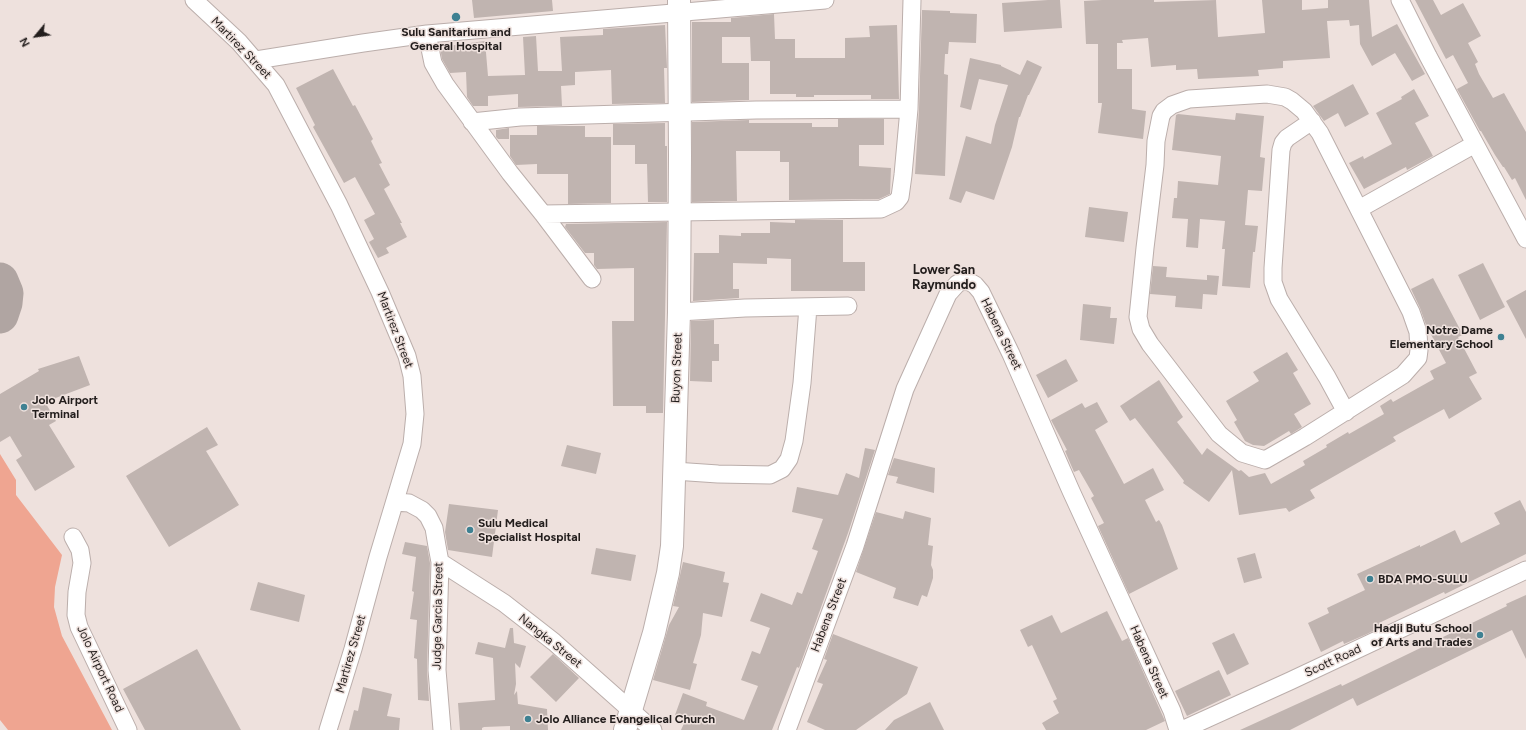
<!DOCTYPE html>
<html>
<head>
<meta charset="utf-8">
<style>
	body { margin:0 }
	#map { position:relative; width:1526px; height:730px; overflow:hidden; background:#eee1dd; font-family:Figtree,sans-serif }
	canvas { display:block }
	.north { position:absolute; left:16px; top:16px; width:40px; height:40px; -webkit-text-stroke:3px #eee1dd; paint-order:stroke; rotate:241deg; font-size:11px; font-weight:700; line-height:16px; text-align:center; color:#231e1d }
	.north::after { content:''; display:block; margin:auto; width:14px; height:18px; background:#231e1d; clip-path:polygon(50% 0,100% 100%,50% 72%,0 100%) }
</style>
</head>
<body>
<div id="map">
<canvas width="1526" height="730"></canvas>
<div class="north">N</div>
</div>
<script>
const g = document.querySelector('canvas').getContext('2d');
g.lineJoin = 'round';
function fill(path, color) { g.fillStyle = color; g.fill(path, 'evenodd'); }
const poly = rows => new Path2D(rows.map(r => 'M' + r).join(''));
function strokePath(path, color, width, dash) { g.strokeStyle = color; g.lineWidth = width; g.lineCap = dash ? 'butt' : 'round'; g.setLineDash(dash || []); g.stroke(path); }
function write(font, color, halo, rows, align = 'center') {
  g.font = font + ' Figtree,sans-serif'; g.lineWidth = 3; g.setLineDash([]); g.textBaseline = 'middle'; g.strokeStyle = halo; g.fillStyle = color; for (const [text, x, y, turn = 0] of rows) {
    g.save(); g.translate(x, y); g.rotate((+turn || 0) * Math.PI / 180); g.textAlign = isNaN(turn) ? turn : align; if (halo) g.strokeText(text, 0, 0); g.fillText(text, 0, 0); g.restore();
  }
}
fill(poly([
	[0,454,16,480,16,495,62,555,55,587,54,607,62,636,112,730,8,730,0,720]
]), '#efa591');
strokePath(poly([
	[0,281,5,293,4,303,0,315]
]), '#b0a5a2', 37);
fill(poly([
	[472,0,552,0,553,11,474,18],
	[1048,0,1060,0,1062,28,1004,32,1002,3],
	[1102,0,1154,0,1154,2,1216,0,1218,37,1265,33,1262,0,1302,0,1302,10,1328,8,1328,0,1369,0,1372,37,1397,24,1425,74,1412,81,1395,53,1372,66,1360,44,1359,25,1350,26,1349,20,1327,21,1330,58,1283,61,1283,68,1258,70,1259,76,1198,79,1197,69,1176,70,1176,65,1151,67,1148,38,1122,40,1123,43,1117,43,1117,69,1132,69,1132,109,1146,111,1143,139,1098,133,1102,103,1098,103,1098,44,1086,44,1084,1],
	[1415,0,1433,0,1441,15,1463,3,1481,36,1468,43,1478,62,1475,64,1479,74,1493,98,1504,93,1526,132,1526,200,1515,178,1512,180,1504,167,1503,167,1495,155,1481,131,1480,131,1457,89,1468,83,1453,55,1446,59],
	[922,10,950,11,950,13,977,14,976,43,949,42,948,54,945,54,944,74,948,75,945,176,915,174,919,109],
	[774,14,775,39,795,39,795,58,845,58,845,38,870,37,869,26,897,25,899,99,871,99,871,95,814,95,814,97,796,97,796,94,770,94,770,61,751,61,750,37,722,37,722,63,749,63,749,100,692,102,692,22,731,22,731,18],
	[665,25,667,68,664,68,665,103,612,104,611,70,575,72,575,85,561,86,562,106,518,107,518,94,488,96,488,106,473,106,467,97,466,72,450,73,442,59,440,47,485,41,488,76,525,75,523,37,536,36,538,71,562,71,560,37,603,35,603,29],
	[970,58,1001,65,1001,66,1020,75,1027,60,1042,67,1029,95,1028,95,1020,117,1019,117,1012,147,994,200,966,191,961,203,949,199,966,136,991,144,995,125,1008,85,979,79,971,110,960,107],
	[333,69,353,106,355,105,373,139,371,141,382,163,379,164,390,185,384,189,402,223,400,223,407,237,386,248,389,253,378,258,369,242,374,239,364,220,375,214,355,177,344,183,313,127,315,125,296,88],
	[1353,84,1369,114,1345,127,1338,113,1324,121,1313,106],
	[1414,89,1429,116,1415,123,1433,156,1407,170,1406,167,1364,189,1349,163,1363,156,1364,159,1392,144,1376,113,1402,99,1401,97],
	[1236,113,1264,116,1260,157,1265,158,1262,191,1248,190,1245,225,1258,226,1255,252,1253,252,1250,288,1222,286,1225,249,1222,249,1225,221,1200,219,1198,248,1186,247,1188,219,1172,218,1174,198,1177,198,1178,181,1218,185,1221,156,1172,150,1176,115,1178,114,1235,120],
	[838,119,884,119,884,145,859,145,859,166,891,168,890,194,879,199,789,200,789,162,780,162,780,151,736,151,737,201,692,202,692,122,749,120,749,123,812,123,812,127,838,127],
	[665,123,665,146,667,146,667,202,648,202,647,164,635,164,635,145,613,145,613,124],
	[537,126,585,126,585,137,611,137,611,203,568,204,568,174,537,174,537,164,516,165,510,156,510,135,537,135],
	[509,128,509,139,498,139,496,137,496,130],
	[1089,207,1128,212,1124,242,1085,237],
	[795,220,843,220,843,262,865,262,865,291,791,291,791,259,767,258,767,264,733,263,733,289,739,289,739,298,693,301,694,253,719,253,719,235,741,236,741,233,770,233,770,222,795,223],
	[667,222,663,413,646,413,646,406,613,406,612,321,634,321,634,268,597,269,594,265,594,253,585,253,565,227,566,224],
	[1483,263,1505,307,1480,320,1458,275],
	[1153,266,1167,267,1166,277,1207,280,1207,275,1219,276,1217,295,1203,294,1202,309,1175,307,1176,296,1150,294],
	[1433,278,1463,335,1458,337,1477,373,1469,377,1482,399,1449,419,1444,409,1393,437,1396,441,1310,490,1315,498,1289,512,1286,508,1239,515,1232,470,1209,502,1183,483,1184,481,1135,418,1130,421,1120,406,1159,380,1183,417,1177,422,1202,455,1207,448,1239,471,1241,470,1249,477,1265,473,1271,484,1305,465,1303,461,1327,447,1326,445,1348,432,1349,434,1384,414,1380,406,1391,399,1393,402,1434,379,1430,371,1446,363,1426,325,1420,308,1411,289],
	[1526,290,1526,339,1506,301],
	[1083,304,1111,307,1110,318,1117,318,1114,344,1080,340],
	[714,320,714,344,719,344,719,361,712,361,712,382,690,381,691,321],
	[1287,352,1298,370,1293,373,1311,404,1294,414,1302,427,1291,434,1289,431,1264,446,1253,445,1245,441,1234,422,1237,420,1226,401,1259,381,1253,372],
	[79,356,90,385,45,402,56,421,49,425,75,467,35,491,16,460,22,456,10,436,0,442,0,394,39,371,38,369],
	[1066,359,1078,381,1048,398,1036,375],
	[1097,402,1108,422,1095,430,1124,484,1153,468,1164,490,1145,500,1156,522,1159,520,1162,525,1178,569,1129,594,1098,526,1104,523,1091,498,1094,496,1079,470,1074,472,1065,451,1067,450,1051,420,1082,403,1085,408],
	[207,427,218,445,206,451,239,505,169,547,126,476],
	[567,445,601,453,596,474,561,466],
	[865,448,875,450,848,533,799,668,797,667,772,730,681,730,686,719,675,715,683,693,707,702,706,706,744,720,758,686,741,680,752,651,760,654,770,628,750,621,761,593,792,605,797,592,802,594,818,551,812,549,823,519,792,512,797,487,838,495,846,473,859,478],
	[894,458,935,468,934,493,896,483,898,477,888,475],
	[1520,500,1526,512,1526,554,1445,594,1444,592,1379,623,1381,627,1367,634,1344,644,1343,641,1321,652,1308,623,1329,613,1327,608,1365,590,1357,574,1420,545,1420,547,1455,530,1461,543,1500,524,1494,513],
	[449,504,498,510,492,557,448,550,445,532],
	[905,511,931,518,928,545,933,546,931,565,933,570,933,578,927,597,922,595,918,606,893,598,896,588,856,572,876,512,903,519],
	[405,542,427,546,430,563,427,670,429,701,418,700,417,659,414,658,417,620,410,619,414,592,412,591,416,557,402,554],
	[596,548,636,555,631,581,591,574],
	[1255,553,1262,578,1244,583,1237,558],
	[683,562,725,572,723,582,729,583,722,617,703,613,701,635,693,663,697,664,690,690,653,680,669,625,679,607,673,606],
	[258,582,305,595,299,622,250,610],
	[1526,595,1526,659,1512,630,1357,706,1353,698,1290,730,1240,730,1341,684,1342,686,1507,606,1506,604],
	[1107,611,1122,641,1128,638,1165,721,1146,730,1046,730,1042,723,1059,713,1053,701,1057,699,1032,645,1028,647,1020,630,1052,615,1061,633],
	[510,628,513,628,514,643,526,646,520,668,515,663,516,684,514,695,517,691,518,704,547,709,548,730,510,730,510,726,484,727,482,728,482,730,460,730,458,703,495,700,493,658,475,654,478,642,505,648],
	[1234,633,1249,664,1227,675,1212,643],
	[833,634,918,667,907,694,856,730,825,730,807,722,823,684,817,682,827,660,824,659],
	[197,649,241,730,145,730,123,689],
	[553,654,579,678,556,702,530,677],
	[1219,670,1231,695,1187,716,1175,691],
	[363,687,392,694,387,716,400,718,399,730,349,730,354,710,358,711],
	[930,702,944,730,885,730,894,720]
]), '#c0b4b0');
const minor = poly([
	[194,0,239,42,276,85,339,205,380,292,407,356,412,376,415,414,412,444,378,557,353,649,328,730],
	[1400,0,1428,56,1526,239],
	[427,34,433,63,445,84,510,173,543,214,592,279],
	[256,60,363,43,427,34,825,0],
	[1267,94,1285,97,1292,101,1304,111,1320,133,1411,312,1418,332,1419,350,1418,358,1403,375,1305,437,1265,460,1242,453,1219,434,1150,344,1141,329,1138,317,1145,248,1155,165,1156,141,1161,116,1164,111,1172,105,1189,99,1267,94],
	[1312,121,1287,138,1283,143,1281,150,1273,268,1273,282,1279,299,1327,377,1346,412],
	[472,122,520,117,756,110,909,109],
	[1359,209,1475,144],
	[543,214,881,209,896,202,900,197,903,175,909,109,912,0],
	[679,312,745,308,848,306],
	[674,471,718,474,770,475,782,469,789,459,794,441,802,383,808,307],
	[395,502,409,503,422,510,428,516,434,528,437,546,440,562,437,670,442,730],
	[73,537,80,550,82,563,77,592,76,615,79,627,128,730],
	[440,562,504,603,554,642,653,730],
	[787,730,855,546,905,389,948,294,957,284,962,281,968,281,975,285,981,292,1011,354,1071,491,1172,711,1178,730],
	[1182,730,1290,681,1526,570]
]);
const major = poly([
	[625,730,654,633,668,573,672,546,679,312,680,155,679,0]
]);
strokePath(minor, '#bbaeab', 19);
strokePath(major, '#bbaeab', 24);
strokePath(minor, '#fff', 17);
strokePath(major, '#fff', 22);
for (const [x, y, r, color] of [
	[456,17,5,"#3e8192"],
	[1501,337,4,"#3e8192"],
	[24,407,4,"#3e8192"],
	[470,530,4,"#3e8192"],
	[1370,579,4,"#3e8192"],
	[1480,635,4,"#3e8192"],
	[528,719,4,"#3e8192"]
]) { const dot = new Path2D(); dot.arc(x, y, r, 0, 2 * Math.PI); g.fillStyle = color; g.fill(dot); strokePath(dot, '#eee1dd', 1.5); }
write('bold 12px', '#231e1d', '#eee1dd', [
	["Sulu Sanitarium and",456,32,"center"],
	["General Hospital",456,46,"center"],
	["Notre Dame",1493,330,"right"],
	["Elementary School",1493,344,"right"],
	["Jolo Airport",32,400],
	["Terminal",32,414],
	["Sulu Medical",478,523],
	["Specialist Hospital",478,537],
	["BDA PMO-SULU",1378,579],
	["Hadji Butu School",1472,628,"right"],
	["of Arts and Trades",1472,642,"right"],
	["Jolo Alliance Evangelical Church",536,719]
], 'left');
write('12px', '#231e1d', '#eee1dd', [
	["Martirez Street",241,48,46],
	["Martirez Street",395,330,69],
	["Habena Street",1001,334,64],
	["Buyon Street",677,368,-88],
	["Habena Street",829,615,-69],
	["Judge Garcia Street",438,616,-89],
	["Nangka Street",550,641,39],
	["Martirez Street",351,654,-74],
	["Scott Road",1333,661,-25],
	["Habena Street",1149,662,66],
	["Jolo Airport Road",100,669,65]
]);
write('bold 13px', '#231e1d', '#eee1dd', [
	["Lower San",944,270],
	["Raymundo",944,285]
]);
</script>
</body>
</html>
